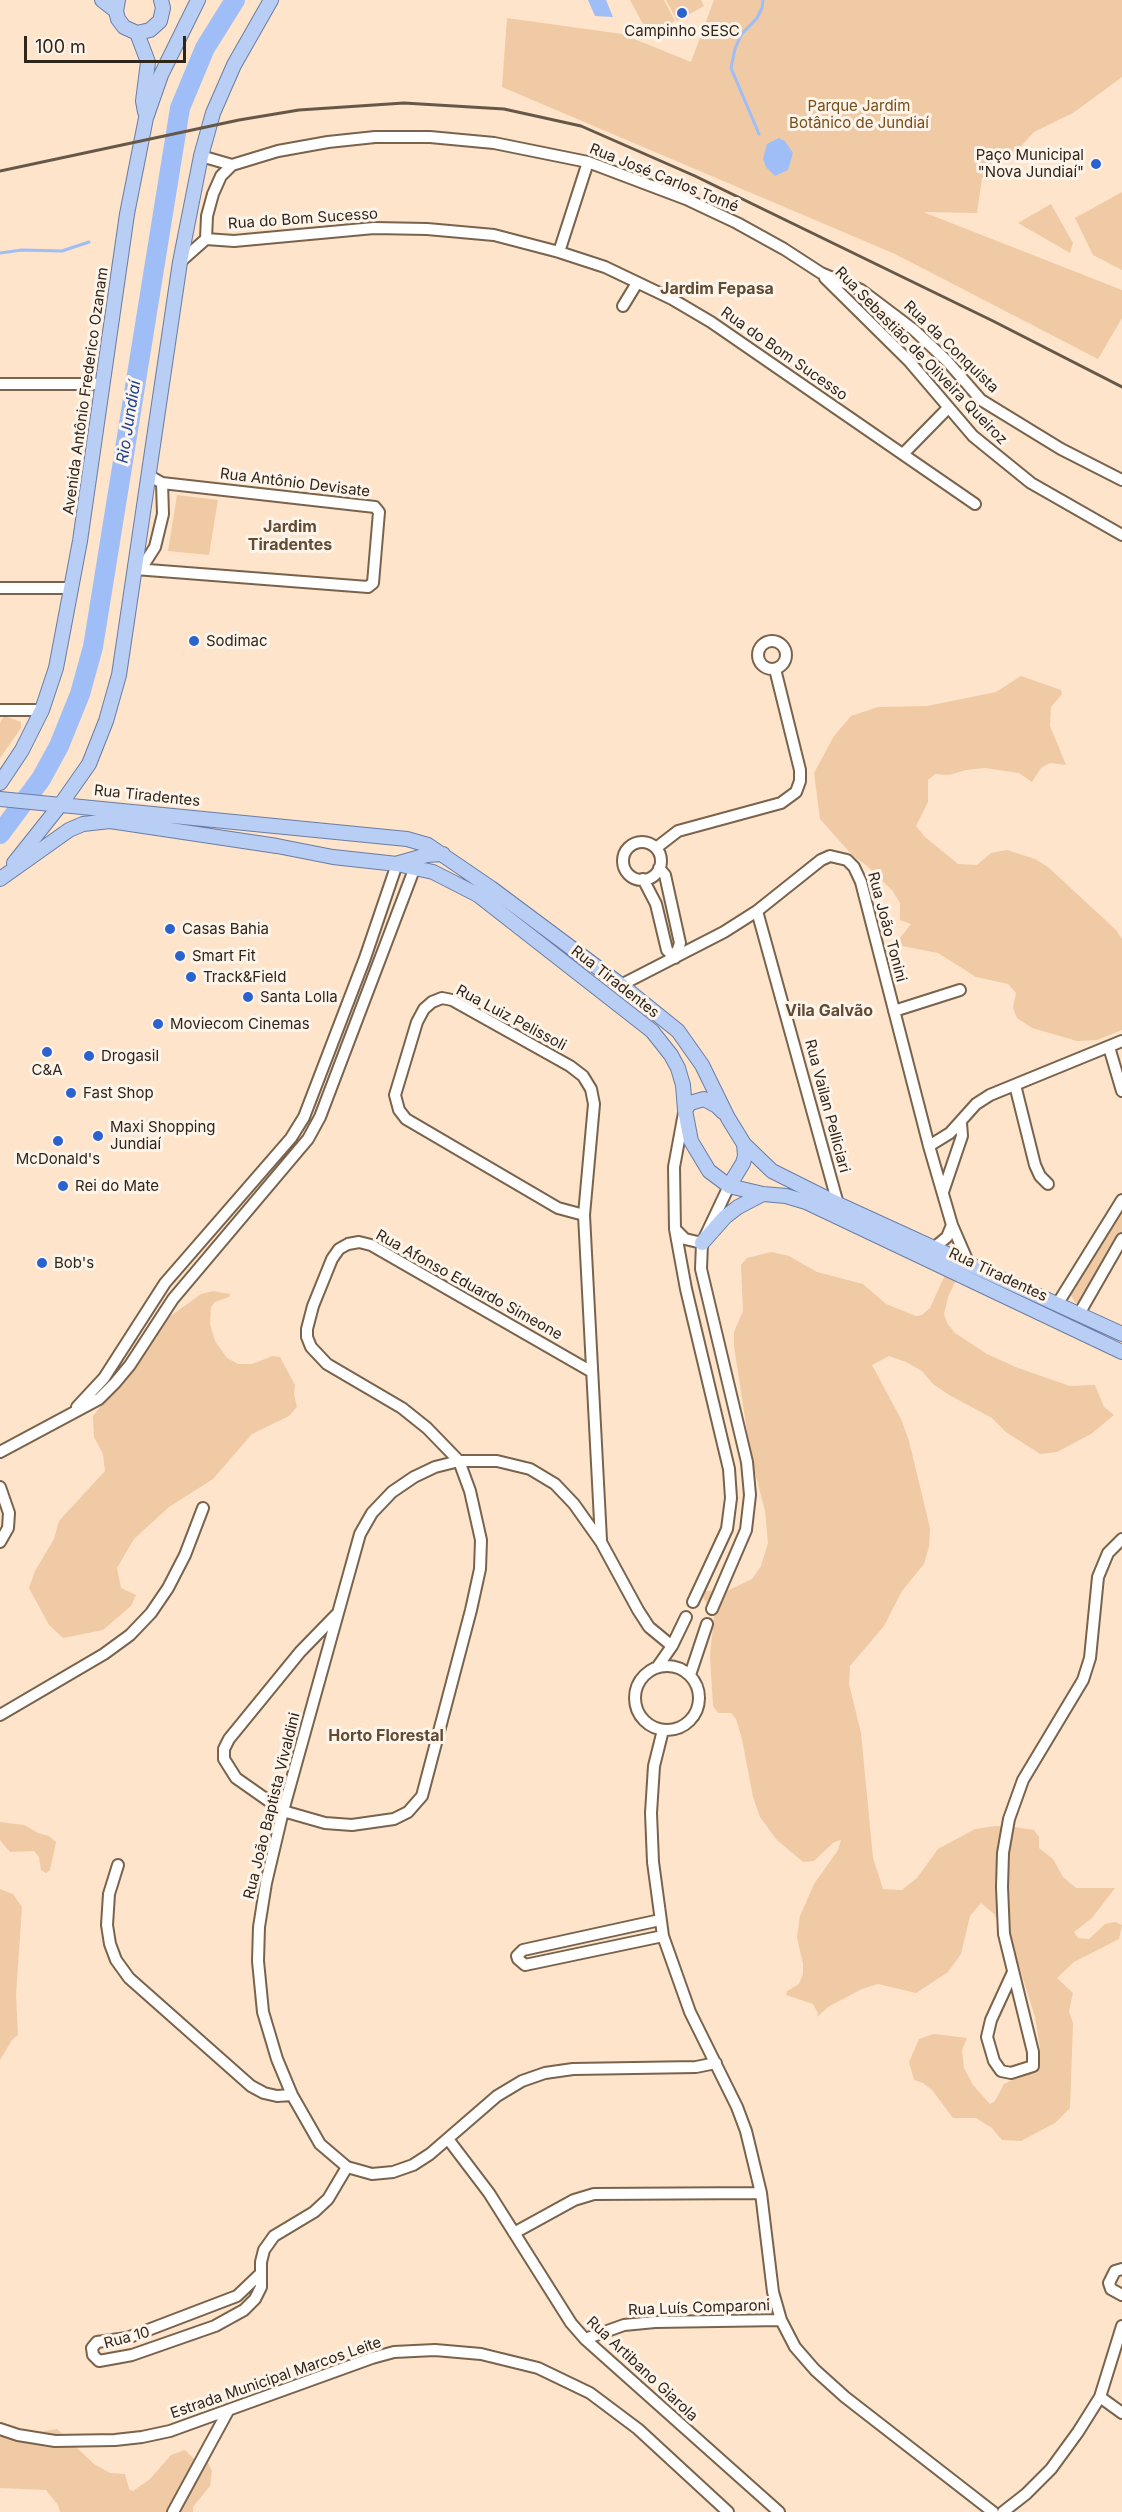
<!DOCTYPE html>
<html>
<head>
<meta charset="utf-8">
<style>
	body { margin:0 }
	#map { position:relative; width:1122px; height:2512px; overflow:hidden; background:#fde4ca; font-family:Inter,sans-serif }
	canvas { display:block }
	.scale { position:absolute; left:24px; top:36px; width:162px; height:27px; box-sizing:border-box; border:3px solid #2e251b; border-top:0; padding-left:8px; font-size:18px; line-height:21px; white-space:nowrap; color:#2e251b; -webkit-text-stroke:4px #fef4ea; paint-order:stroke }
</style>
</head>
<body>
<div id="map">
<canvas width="1122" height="2512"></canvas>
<div class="scale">100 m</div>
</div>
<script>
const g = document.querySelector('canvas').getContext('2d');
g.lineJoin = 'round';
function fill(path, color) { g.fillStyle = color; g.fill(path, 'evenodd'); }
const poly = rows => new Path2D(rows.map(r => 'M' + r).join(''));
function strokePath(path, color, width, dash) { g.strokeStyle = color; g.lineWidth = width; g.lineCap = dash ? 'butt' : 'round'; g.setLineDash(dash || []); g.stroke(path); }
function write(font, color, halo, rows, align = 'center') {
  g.font = font + ' Inter,sans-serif'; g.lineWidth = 6; g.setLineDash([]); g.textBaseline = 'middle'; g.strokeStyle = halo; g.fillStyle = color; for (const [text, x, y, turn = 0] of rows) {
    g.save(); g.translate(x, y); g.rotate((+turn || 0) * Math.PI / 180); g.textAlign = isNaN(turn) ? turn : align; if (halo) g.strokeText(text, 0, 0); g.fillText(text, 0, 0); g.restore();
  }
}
fill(poly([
	[630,0,664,0,675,21,649,35],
	[666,0,701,0,704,6,677,21],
	[714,0,1122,0,1122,77,1073,113,1034,132,1013,155,982,178,977,213,923,212,1122,290,1122,318,1098,359,895,254,502,87,507,18,622,34,691,62],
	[1122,192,1122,270,1093,255,1075,218],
	[1051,204,1073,243,1070,253,1018,223],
	[177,495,218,500,209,555,168,551],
	[1021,676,1061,690,1062,694,1051,707,1050,726,1066,765,1050,763,1041,768,1032,782,1019,773,985,768,966,770,949,775,935,774,928,780,928,802,916,826,925,837,958,864,977,865,991,853,1007,850,1035,859,1048,867,1116,930,1122,939,1122,1030,1097,1040,1077,1041,1032,1028,1017,1018,1013,1008,1016,993,1008,984,976,977,938,953,902,946,900,938,911,924,900,920,900,903,892,890,866,865,853,856,820,819,814,773,834,736,851,716,878,707,927,706,996,692],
	[4,716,21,722,21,728,0,758,0,723],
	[1122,1209,1122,1232,1082,1301,1075,1303,1071,1295],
	[771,1252,789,1256,817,1272,863,1284,886,1304,916,1316,922,1315,930,1308,945,1275,956,1280,948,1297,944,1314,947,1323,955,1333,987,1354,1018,1368,1070,1386,1095,1385,1104,1407,1114,1415,1091,1434,1057,1452,1040,1454,1006,1432,992,1418,951,1396,933,1384,922,1371,906,1362,889,1356,872,1365,901,1419,909,1441,930,1528,929,1547,924,1564,902,1591,884,1626,850,1666,849,1684,861,1733,873,1858,883,1889,902,1890,917,1878,938,1849,975,1829,995,1826,1014,1827,1034,1830,1039,1837,1039,1848,1053,1859,1063,1877,1076,1888,1115,1888,1092,1918,1074,1932,1078,1938,1089,1939,1105,1924,1115,1922,1122,1925,1119,1939,1074,1962,1057,1978,1073,1993,1069,2011,1073,2023,1070,2108,1055,2123,1021,2141,1002,2140,992,2128,976,2118,953,2118,932,2090,923,2083,914,2080,909,2062,919,2039,934,2034,967,2038,962,2050,964,2068,973,2085,990,2104,995,2101,1004,2084,1021,2076,1037,2058,1040,2048,1035,2017,1019,1966,1014,1959,994,1914,981,1903,970,1916,961,1954,948,1972,916,1993,878,1984,862,1989,828,2007,817,2017,818,2013,813,2004,786,1995,787,1991,799,1984,803,1974,803,1964,797,1937,800,1916,814,1884,838,1850,841,1840,834,1842,814,1861,803,1862,776,1839,760,1817,753,1797,742,1739,736,1719,731,1713,718,1713,713,1706,710,1656,714,1615,701,1594,705,1591,727,1591,752,1579,761,1566,768,1543,765,1511,751,1457,734,1346,734,1332,743,1311,741,1265,747,1258],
	[213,1291,230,1294,229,1297,215,1302,211,1307,210,1324,215,1341,227,1358,238,1364,252,1364,273,1356,280,1357,295,1385,294,1394,297,1407,289,1416,252,1434,213,1479,169,1507,134,1539,117,1568,121,1588,136,1595,131,1606,103,1630,63,1638,49,1625,29,1588,35,1571,54,1539,59,1521,105,1471,103,1454,94,1437,93,1416,169,1317,201,1294],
	[0,1822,24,1825,38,1833,49,1836,56,1842,50,1870,46,1873,41,1870,39,1857,34,1851,10,1852,0,1840],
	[0,1889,13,1894,22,1907,16,1995,18,2035,12,2040,0,2060],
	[57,2429,94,2464,110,2473,125,2474,129,2489,133,2491,150,2479,171,2455,185,2450,196,2461,208,2463,212,2471,210,2486,193,2507,193,2512,60,2512,58,2505,46,2490,0,2488,0,2430,37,2432]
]), '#f0caa4');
fill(poly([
	[588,0,606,0,613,17,595,16],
	[779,138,785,141,793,153,788,170,775,176,766,167,763,159,767,144]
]), '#9fbef7');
strokePath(poly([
	[759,134,731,68,735,49,741,35,757,18,762,8,763,0],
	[0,253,22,250,62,251,89,242]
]), '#9fbef7', 3);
strokePath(poly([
	[0,834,41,779,59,746,80,694,93,647,180,108,205,48,235,0]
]), '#9fbef7', 20);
const minor = poly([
	[201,156,232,165,278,151,328,142,375,137,430,137,494,143,588,162,686,199,737,223,784,249,821,273,861,290,914,330,947,361,981,400,1061,449,1122,480],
	[206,239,207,216,213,194,221,176,232,165],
	[559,252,588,162],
	[180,262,206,239,234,241,374,228,427,229,494,235,559,252,605,267,672,299,711,322,975,504],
	[825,278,909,361,973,436,1031,483,1122,535],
	[623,306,637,283],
	[0,384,102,384],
	[903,454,948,408],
	[135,569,368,587,373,583,379,512,375,507,162,483,148,475],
	[141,569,155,547,163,514,162,483],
	[0,588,72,588],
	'758 655a14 14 0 1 1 28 0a14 14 0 1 1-28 0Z',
	[0,710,42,710],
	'623 861a19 19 0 1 1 38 0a19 19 0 1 1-38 0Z',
	[656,848,678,831,781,803,796,792,800,781,800,770,775,669],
	[643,879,656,904,667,950,675,958,680,943,665,875,659,868],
	[757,911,838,1204],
	[621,985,724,932,757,911,821,860,830,856,847,860,854,867,861,882,929,1146,952,1225,968,1262],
	[894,1011,960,990],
	[1109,1047,1122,1091],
	[1015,1085,1035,1165,1040,1176,1048,1184],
	[684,1113,674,1167,675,1229,686,1289,729,1469,731,1498,727,1529,693,1602],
	[929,1146,950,1133,976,1104,990,1095,1122,1041],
	[943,1192,962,1136,961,1123],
	[584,1215,558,1208,406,1119,399,1110,395,1095,417,1022,424,1009,432,1002,442,998,452,1000,570,1066,583,1076,591,1089,594,1104,584,1215,601,1540],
	[675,1229,685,1239,702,1243],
	[935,1247,947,1237,952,1225],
	[1058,1303,1122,1200],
	[1079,1314,1122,1239],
	[77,1407,104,1378,165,1283,291,1138,304,1117,365,958,397,864],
	[0,1452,99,1399,115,1383,130,1365,173,1299,308,1139,320,1117,415,867],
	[0,1487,9,1513,8,1528,0,1542],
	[712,1609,746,1530,750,1495,747,1462,701,1269,702,1243,729,1186],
	[336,1615,300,1652,229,1739,224,1749,224,1759,236,1778,283,1811,325,1823,352,1825,394,1819,408,1812,422,1796,471,1610,480,1569,481,1540,470,1491,459,1461,427,1428,402,1408,327,1364,311,1347,307,1337,307,1329,313,1306,332,1259,339,1249,348,1244,359,1242,371,1245,592,1372],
	[672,1646,649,1627,638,1610,601,1542,574,1504,555,1484,530,1469,497,1461,459,1461,435,1467,414,1477,392,1492,372,1513,360,1534,283,1811,266,1883,259,1927,258,1961,263,2012,277,2059,292,2095,320,2144,347,2167,372,2174,393,2172,413,2165,430,2154,497,2096,522,2081,545,2073,573,2069,696,2067,716,2063],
	'635 1698a32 32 0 1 1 64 0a32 32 0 1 1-64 0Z',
	[658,1666,672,1646,686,1617],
	[690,1675,707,1624],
	[0,1715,104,1654,130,1635,151,1613,168,1588,185,1555,203,1508],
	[663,1730,654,1766,651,1813,653,1862,663,1936,690,2012,737,2107,746,2131,761,2193,773,2292,781,2320,795,2347,815,2370,845,2397,993,2512],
	[118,1865,109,1894,107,1925,110,1944,116,1960,129,1978,251,2086,264,2093,277,2096,292,2095],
	[660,1920,523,1950,517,1956,518,1959,525,1965,663,1936],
	[1013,1972,991,2020,987,2037,994,2061,1001,2071,1011,2073,1033,2066,1033,2052,1004,1934,1002,1887,1003,1853,1009,1819,1023,1780,1083,1680,1090,1658,1098,1577,1108,1553,1122,1539],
	[448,2139,489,2193,571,2323,585,2339,779,2512],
	[514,2233,574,2200,594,2194,761,2193],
	[1122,2269,1115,2271,1109,2283,1111,2289,1122,2295],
	[259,2275,237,2296,127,2338,97,2342,92,2348,93,2355,99,2361,132,2355,215,2326,244,2310,255,2299,261,2287,261,2262,264,2250,274,2236,314,2212,328,2199,347,2167],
	[585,2339,624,2325,655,2322,781,2320],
	[1100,2397,1122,2413],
	[0,2429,18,2435,55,2441,115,2440,142,2437,170,2431,372,2358,394,2352,435,2350,481,2354,538,2368,590,2393,638,2429,728,2512],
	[173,2512,228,2411],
	[1003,2512,1026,2494,1051,2469,1078,2432,1100,2397,1122,2326]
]);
const major = poly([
	[102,0,116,11],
	[118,0,116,11,118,19,124,27,137,33,150,30,160,21,163,8,161,0],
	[137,33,148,62,143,101,145,112],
	[0,783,22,750,42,710,56,668,80,541,127,214,146,118,161,75,198,0],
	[0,799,407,839,428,845,491,888,621,985,678,1031,702,1065,728,1118,744,1144,772,1171,838,1204,1122,1334],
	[14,863,61,804,89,764,106,721,119,675,180,262,201,156,213,113,234,65,271,0],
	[399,863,427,855,443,854],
	[0,879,69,830,83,824,110,821,277,846,333,857,397,864,433,872,478,895,652,1031,671,1055,678,1068,683,1085,685,1110,691,1141,709,1171,729,1186,763,1194,786,1196,806,1202,1122,1352],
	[685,1110,690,1103,704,1099,717,1106,723,1112],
	[729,1186,743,1163,745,1156,744,1144],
	[702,1243,725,1217,738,1207,763,1194]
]);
strokePath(minor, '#79634c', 14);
strokePath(major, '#6a7da4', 16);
strokePath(minor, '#fff', 10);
strokePath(major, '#b9cef4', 14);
strokePath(poly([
	[0,171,239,120,299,110,404,103,504,109,581,126,695,176,993,321,1122,387]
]), '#655849', 3);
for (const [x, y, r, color] of [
	[682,13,6,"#2a63d0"],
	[1096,164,6,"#2a63d0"],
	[194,641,6,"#2a63d0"],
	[170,929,6,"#2a63d0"],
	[180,956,6,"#2a63d0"],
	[191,977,6,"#2a63d0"],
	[248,997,6,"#2a63d0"],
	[158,1024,6,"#2a63d0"],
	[47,1052,6,"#2a63d0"],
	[89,1056,6,"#2a63d0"],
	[71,1093,6,"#2a63d0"],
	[98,1136,6,"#2a63d0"],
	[58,1141,6,"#2a63d0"],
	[63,1186,6,"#2a63d0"],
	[42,1263,6,"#2a63d0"]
]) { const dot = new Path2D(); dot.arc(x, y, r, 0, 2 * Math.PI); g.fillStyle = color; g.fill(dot); strokePath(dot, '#fef4ea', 2); }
write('15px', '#2e251b', '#fef4ea', [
	["Campinho SESC",682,31,"center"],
	["Paço Municipal",1084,155,"right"],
	["\"Nova Jundiaí\"",1084,172,"right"],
	["Sodimac",206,641],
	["Casas Bahia",182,929],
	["Smart Fit",192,956],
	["Track&Field",203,977],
	["Santa Lolla",260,997],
	["Moviecom Cinemas",170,1024],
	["Drogasil",101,1056],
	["C&A",47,1070,"center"],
	["Fast Shop",83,1093],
	["Maxi Shopping",110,1127],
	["Jundiaí",110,1144],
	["McDonald's",58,1159,"center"],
	["Rei do Mate",75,1186],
	["Bob's",54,1263]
], 'left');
write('15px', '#754d1b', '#fef4ea', [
	["Parque Jardim",859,106],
	["Botânico de Jundiaí",859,123]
]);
write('15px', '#2e251b', '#fef4ea', [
	["Rua José Carlos Tomé",664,178,22],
	["Rua do Bom Sucesso",303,219,-4],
	["Rua da Conquista",951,347,44],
	["Rua do Bom Sucesso",784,354,35],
	["Rua Sebastião de Oliveira Queiroz",921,356,46],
	["Avenida Antônio Frederico Ozanam",86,391,-82],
	["Rua Antônio Devisate",295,483,7],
	["Rua Tiradentes",147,796,6],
	["Rua João Tonini",887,927,75],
	["Rua Tiradentes",615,982,38],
	["Rua Luiz Pelissoli",511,1018,28],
	["Rua Vailan Pelliciari",827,1106,75],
	["Rua Tiradentes",998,1275,25],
	["Rua Afonso Eduardo Simeone",469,1285,29],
	["Rua João Baptista Vivaldini",272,1806,-76],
	["Rua Luís Comparoni",699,2308,-2],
	["Rua 10",127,2338,-15],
	["Rua Artibano Giarola",642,2369,43],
	["Estrada Municipal Marcos Leite",276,2378,-19]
]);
write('bold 16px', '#604b35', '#fef4ea', [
	["Jardim Fepasa",717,289],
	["Jardim",290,527],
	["Tiradentes",290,545],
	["Vila Galvão",829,1011],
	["Horto Florestal",386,1736]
]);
write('italic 16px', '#1a4393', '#fef4ea', [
	["Rio Jundiaí",129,422,-81]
]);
</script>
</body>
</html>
